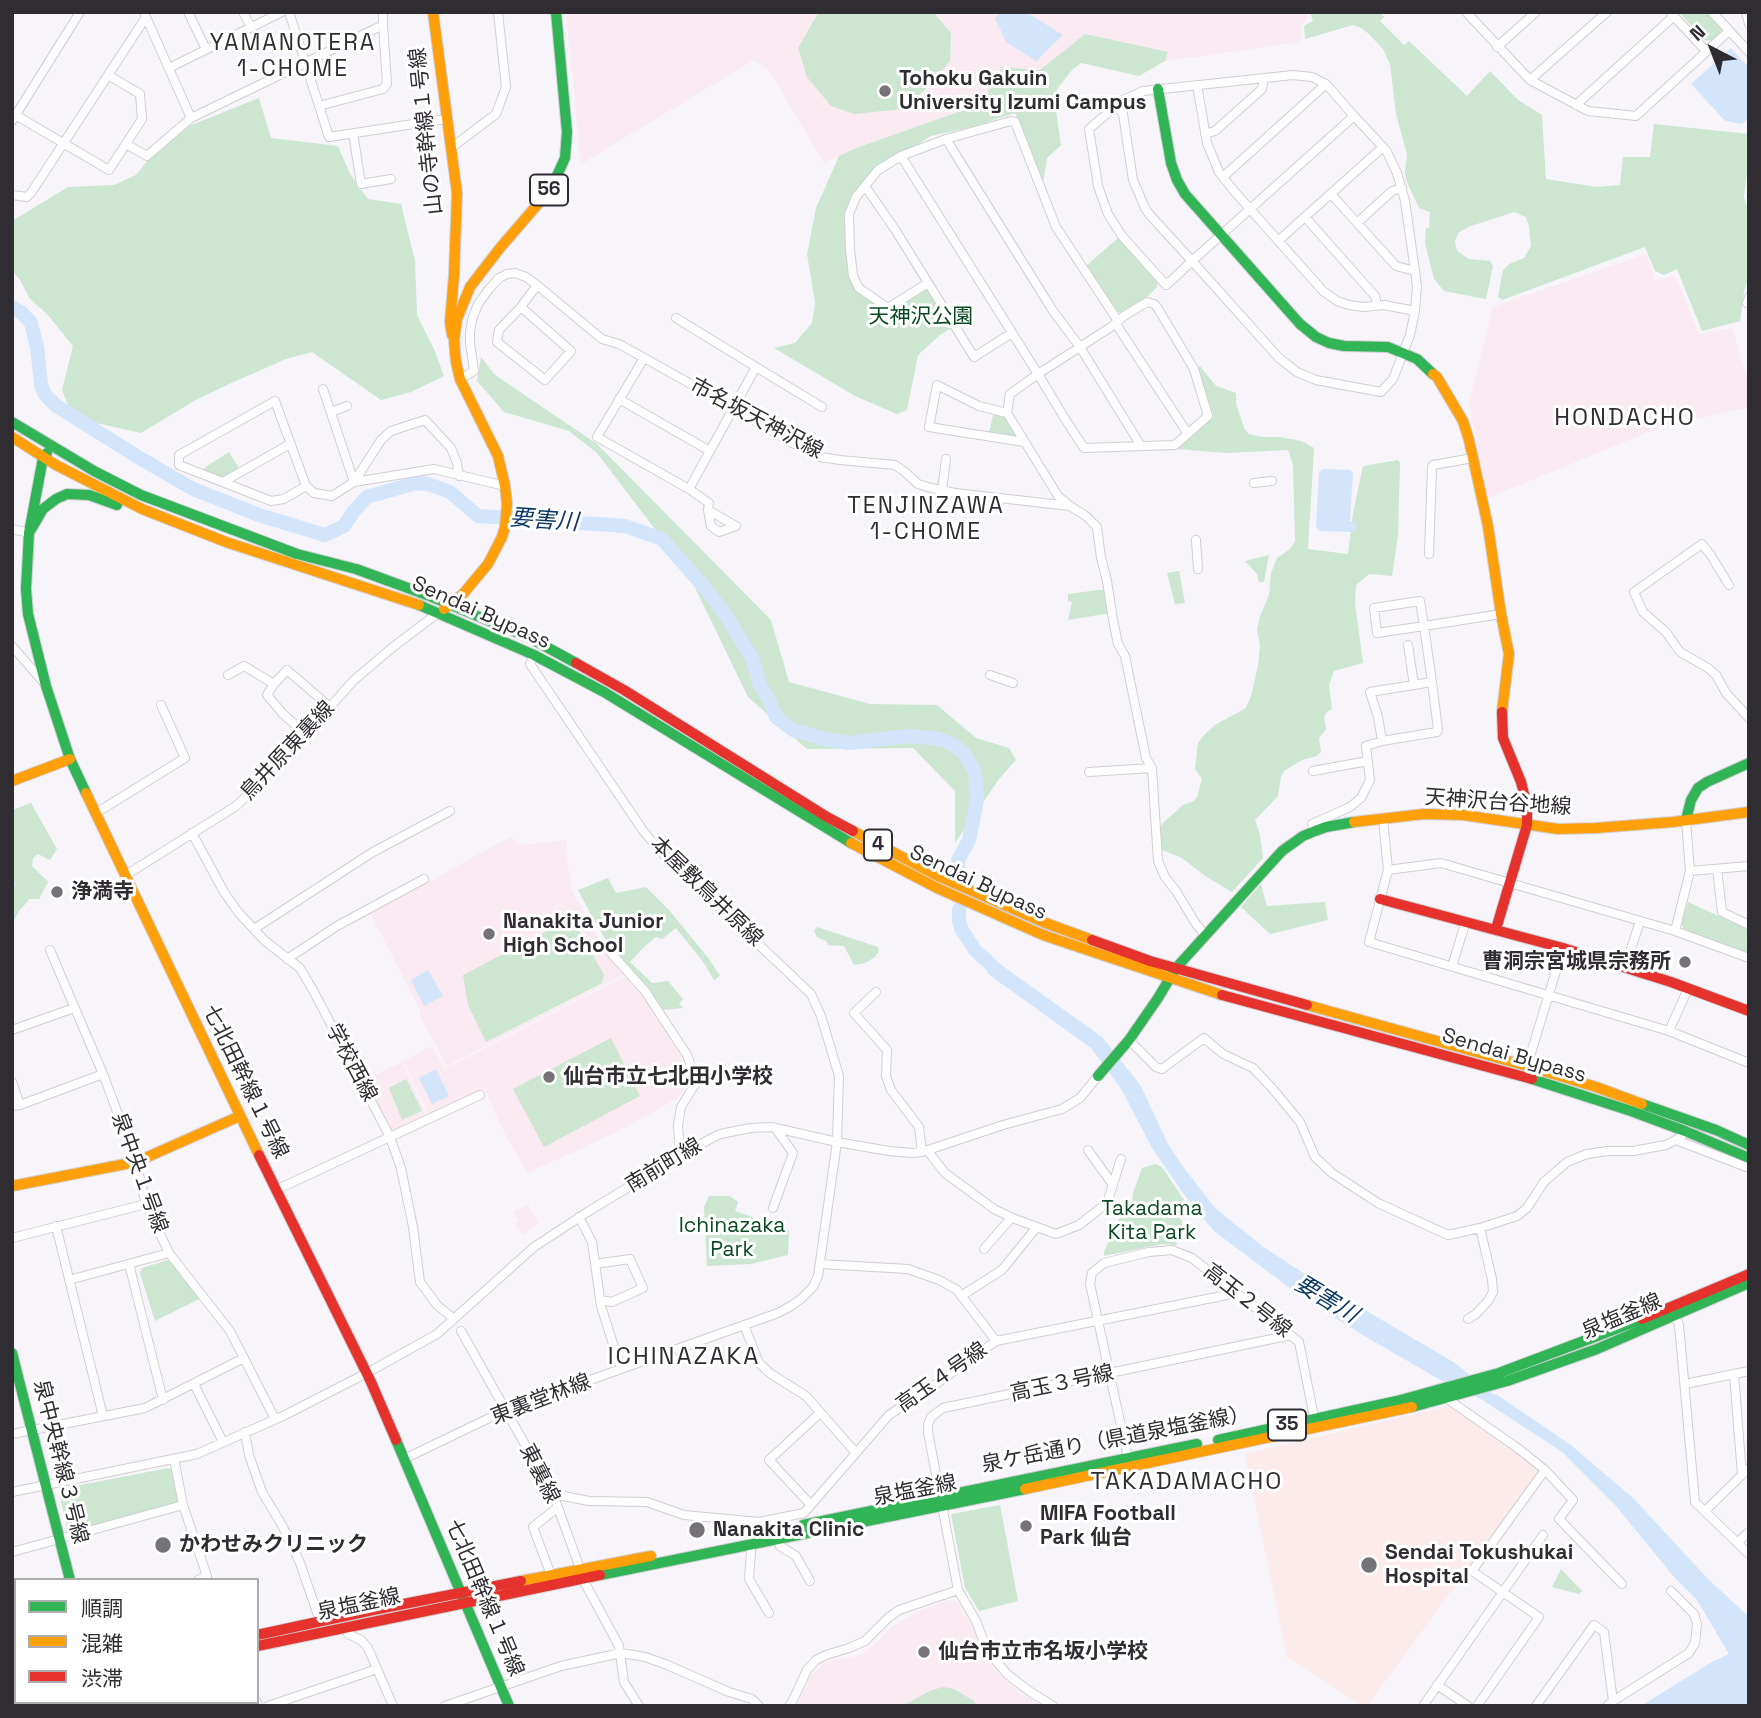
<!DOCTYPE html>
<html>
<head>
<meta charset="utf-8">
<style>
	body { margin:0 }
	#map { position:relative; width:1761px; height:1718px; overflow:hidden; background:#f7f4fa; font-family:"Space Grotesk","Noto Sans JP",sans-serif }
	canvas { display:block }
	.frame { position:absolute; inset:0; border:14px solid #2f2d32; pointer-events:none }
	.legend { position:absolute; left:14px; top:1578px; width:245px; height:126px; box-sizing:border-box; background:#fff; border:2px solid #acabad; margin:0; padding:9px 12px; list-style:none; font-size:21px; color:#2f2d32 }
	.legend li { display:flex; align-items:center; gap:14px; height:35px }
	.legend b { width:35px; border:2px solid #acabad }
	.north { position:absolute; left:1677px; top:14px; width:70px; height:70px; -webkit-text-stroke:5px #fff; paint-order:stroke; rotate:318deg; font-size:19px; font-weight:700; line-height:28px; text-align:center; color:#2f2d32 }
	.north::after { content:''; display:block; margin:auto; width:24px; height:32px; background:#2f2d32; clip-path:polygon(50% 0,100% 100%,50% 72%,0 100%) }
</style>
</head>
<body>
<div id="map">
<canvas width="1761" height="1718"></canvas>
<div class="frame"></div>
<ul class="legend">
<li><b style="height:9px;background:#30b455"></b>順調</li>
<li><b style="height:9px;background:#ff9f0a"></b>混雑</li>
<li><b style="height:9px;background:#e5322d"></b>渋滞</li>
</ul>
<div class="north">N</div>
</div>
<script>
const g = document.querySelector('canvas').getContext('2d');
g.lineJoin = 'round';
function fill(path, color) { g.fillStyle = color; g.fill(path, 'evenodd'); }
const poly = rows => new Path2D(rows.map(r => 'M' + r).join(''));
function strokePath(path, color, width, dash) { g.strokeStyle = color; g.lineWidth = width; g.lineCap = dash ? 'butt' : 'round'; g.setLineDash(dash || []); g.stroke(path); }
function write(font, color, halo, rows, align = 'center') {
  g.font = font + ' "Space Grotesk","Noto Sans JP",sans-serif'; g.lineWidth = 6; g.setLineDash([]); g.textBaseline = 'middle'; g.strokeStyle = halo; g.fillStyle = color; for (const [text, x, y, turn = 0] of rows) {
    g.save(); g.translate(x, y); g.rotate((+turn || 0) * Math.PI / 180); g.textAlign = isNaN(turn) ? turn : align; if (halo) g.strokeText(text, 0, 0); g.fillText(text, 0, 0); g.restore();
  }
}
fill(poly([
	[566,12,1305,12,1307,17,1301,29,1301,42,1165,61,1168,53,1085,34,1040,70,1002,68,981,104,856,148,824,163,769,70,754,60,581,164],
	[1646,254,1655,280,1675,276,1699,334,1732,328,1749,385,1749,407,1691,420,1678,412,1656,429,1488,498,1469,403,1493,307],
	[510,837,522,845,567,840,566,852,572,891,607,954,625,974,447,1066,420,1016,420,1010,371,914],
	[626,976,643,994,665,1027,687,1070,689,1084,676,1099,613,1134,527,1173,500,1124,485,1089,429,1115,403,1061,432,1046,445,1069],
	[402,1062,427,1116,391,1132,365,1080],
	[528,1204,538,1223,523,1235,515,1224,519,1221,513,1212],
	[950,1600,957,1602,971,1623,987,1659,996,1672,1022,1694,1042,1706,797,1706,811,1676,824,1663,832,1660,851,1658,862,1654,877,1642,890,1628,919,1611]
]), '#faeaf1');
fill(poly([
	[1449,1406,1538,1468,1538,1473,1367,1706,1363,1706,1287,1657,1245,1454]
]), '#fbebeb');
fill(poly([
	[819,12,933,12,951,33,950,61,929,86,904,109,854,114,831,106,807,77,798,48],
	[1310,12,1380,12,1384,17,1380,21,1404,45,1409,41,1467,96,1490,71,1518,100,1542,115,1546,179,1597,187,1620,185,1623,157,1650,157,1654,124,1749,134,1749,156,1744,197,1749,216,1749,274,1744,292,1740,321,1702,331,1677,269,1664,275,1655,271,1645,247,1502,300,1498,297,1503,270,1509,264,1524,258,1531,246,1529,227,1526,217,1514,212,1468,227,1458,233,1455,242,1457,251,1469,259,1490,261,1493,266,1486,299,1444,291,1434,279,1425,243,1426,228,1429,228,1430,212,1419,208,1406,180,1405,173,1407,154,1396,114,1390,64,1383,49,1369,34,1361,28,1353,25,1305,39,1304,26,1313,21],
	[1679,12,1709,12,1722,26,1722,33,1712,41,1704,40],
	[1085,34,1168,52,1165,61,1139,76,1081,63,1071,71,1057,89,1056,111,1061,145,1047,158,1043,183,1015,113,972,127,931,136,878,170,849,214,850,249,859,288,888,308,928,283,955,326,940,335,918,355,907,410,897,414,855,396,774,348,795,343,812,323,815,303,807,254,816,208,839,156,856,148,981,104,1002,67,1040,70],
	[259,98,271,138,338,146,350,174,368,199,401,204,415,261,417,315,434,349,444,376,411,392,381,400,312,352,286,359,229,384,194,401,141,433,73,418,62,390,73,346,47,314,30,299,20,280,12,270,12,221,68,187,114,185,136,175,169,134],
	[1118,238,1158,281,1157,287,1148,296,1122,312,1116,312,1086,266],
	[481,357,495,375,597,444,771,620,789,682,870,704,937,705,976,738,1009,748,1016,760,999,779,955,843,955,791,913,748,807,749,748,697,687,571,597,453,569,431,504,412,477,381],
	[1200,366,1216,386,1236,393,1236,403,1244,428,1249,434,1262,437,1280,437,1301,441,1314,448,1308,549,1348,554,1353,513,1363,466,1398,460,1400,463,1398,536,1392,576,1369,574,1356,585,1355,603,1363,663,1334,671,1329,685,1332,709,1327,712,1324,717,1326,729,1319,738,1321,752,1317,756,1302,760,1284,771,1281,777,1278,796,1255,820,1260,835,1263,858,1232,892,1205,876,1182,858,1160,849,1159,829,1164,822,1183,805,1194,801,1197,797,1202,779,1195,769,1198,743,1204,735,1215,725,1246,708,1251,696,1258,666,1260,645,1257,629,1260,616,1269,595,1271,573,1277,558,1290,549,1295,541,1293,465,1288,450,1227,453,1177,449,1214,417,1196,369],
	[994,411,1007,413,1024,442,988,437],
	[229,452,241,472,223,482,198,472],
	[1269,555,1264,582,1259,582,1257,574,1245,561],
	[1179,571,1185,603,1175,604,1167,573],
	[1107,589,1111,613,1068,620,1072,602,1068,601,1068,594],
	[31,803,57,849,50,860,38,854,33,858,32,866,48,882,39,899,28,899,29,900,19,911,12,925,12,883,20,885,12,882,12,810],
	[608,878,616,893,646,887,669,910,709,959,720,976,714,980,704,963,676,928,662,939,656,937,644,947,630,962,652,983,668,981,683,999,679,1004,683,1008,661,1010,612,950,595,922,578,890],
	[1261,884,1267,906,1325,902,1328,920,1270,934,1241,907],
	[1688,902,1749,930,1749,954,1684,929,1681,924],
	[572,918,604,975,602,983,486,1042,468,1005,463,975],
	[817,927,878,947,879,951,875,957,865,963,854,965,844,946,828,945,826,941,817,937,814,931],
	[611,1038,640,1096,544,1147,513,1089],
	[406,1079,422,1111,402,1120,389,1088],
	[1156,1164,1162,1167,1184,1200,1177,1209,1176,1214,1182,1221,1182,1228,1174,1234,1177,1245,1162,1244,1104,1256,1104,1252,1119,1219,1123,1216,1132,1204,1133,1193,1142,1168],
	[709,1196,730,1196,738,1202,735,1211,789,1230,788,1255,751,1264,707,1266,704,1207],
	[171,1259,201,1298,155,1321,140,1273,142,1268],
	[168,1468,173,1470,179,1498,176,1503,73,1531,67,1528,59,1493,60,1489],
	[1000,1505,1018,1601,979,1611,965,1588,951,1514],
	[1561,1569,1582,1591,1579,1594,1552,1587],
	[943,1687,954,1689,974,1701,977,1706,902,1706,932,1690]
]), '#cce6d2');
fill(poly([
	[1001,12,1026,12,1063,35,1036,61,1006,42,995,18],
	[1731,48,1749,68,1749,118,1742,124,1725,121,1691,84],
	[1323,469,1350,470,1353,473,1350,521,1356,522,1356,529,1352,532,1320,531,1316,527,1319,472],
	[997,962,1102,1037,1141,1086,1167,1142,1181,1164,1215,1208,1262,1246,1314,1280,1455,1363,1494,1395,1496,1394,1572,1446,1634,1499,1707,1578,1749,1617,1749,1706,1641,1706,1710,1663,1729,1654,1697,1600,1674,1577,1616,1506,1562,1452,1481,1399,1437,1378,1361,1334,1295,1292,1214,1231,1185,1196,1152,1148,1122,1090,1091,1048,987,973],
	[428,970,443,996,424,1006,411,980],
	[436,1069,449,1096,432,1104,419,1078]
]), '#d3e5fb');
strokePath(poly([
	[12,307,22,313,31,323,37,347,41,384,44,393,55,405,138,457,193,489,259,515,325,535,344,526,354,511,367,497,416,483,428,484,450,492,478,516,625,526,662,539,705,588,725,614,752,658,760,685,769,700,776,717,793,730,825,739,849,743,909,736,939,739,952,744,964,753,975,772,977,800,969,840,958,860,959,875],
	[959,909,959,921,962,930,975,950,1005,978]
]), '#d3e5fb', 14);
const street = poly([
	[188,12,206,49],
	[243,12,251,27],
	[289,12,329,137,446,119],
	[1466,12,1530,80,1588,111,1636,116,1729,31],
	[1670,12,1706,51],
	[1712,12,1749,52],
	[1746,12,1749,24],
	[145,15,191,118],
	[1497,47,1536,12],
	[169,68,282,12],
	[1530,80,1607,12],
	[1197,85,1207,143,1219,172,1234,191,1323,291,1337,301,1349,305,1363,307,1384,305,1415,311],
	[1117,105,1123,114,1133,180,1145,208,1149,214,1192,261,1261,338,1279,358,1297,372,1316,380,1381,392,1393,379,1410,335,1415,311,1417,286,1415,271,1405,201,1397,173,1387,152,1383,147,1354,116,1326,84,1312,77,1293,75,1143,91,1123,100,1117,105,1089,129,1098,186,1108,214,1122,236,1166,285,1173,279,1192,261,1250,209,1354,116],
	[1576,105,1674,16],
	[319,106,383,89,387,84,383,25],
	[12,113,109,170,142,119,140,94,108,75],
	[12,121,80,12],
	[353,133,361,184,391,179],
	[1205,134,1215,131,1262,89,1264,78],
	[946,139,1053,311,1080,347,1141,446],
	[126,144,147,156,191,118,383,25,383,12],
	[451,148,496,114,506,87,498,12],
	[901,156,1038,374,1065,419,1084,448,1175,445,1208,416,1194,369,1157,307,1154,304,1147,302,1124,316,1111,327,1038,374,1010,394,1007,413,1058,496,1070,506],
	[1223,177,1326,84],
	[865,186,896,231,974,357,1012,333],
	[1331,194,1396,266,1415,271],
	[12,195,27,197,31,193,146,17],
	[1305,217,1375,296,1377,305],
	[1357,223,1392,191,1402,188],
	[1278,241,1383,147],
	[928,283,888,308,859,288,853,276,850,249,849,214,856,197,878,170,901,156,946,139,1011,121,1015,122,1056,227,1118,321],
	[1749,297,1747,303,1749,304],
	[521,307,571,351,545,380,497,342,499,330,521,307,537,285],
	[676,318,756,367],
	[1116,324,1188,434],
	[644,358,597,437,689,489,709,503,708,510,736,526,719,532,711,526,708,510],
	[460,379,474,371,470,343,470,332,472,320,478,304,489,289,499,278,507,274,515,273,526,277,537,285,602,339,619,344,734,408,792,443,820,457,840,460,895,465,905,472,918,484,931,488,955,493,1070,506,1086,516,1097,527,1101,558,1107,581,1113,620,1118,644,1125,656,1146,758,1152,768,1158,861,1165,877,1176,891,1196,924,1205,935],
	[323,389,354,482,381,440,391,431,425,420,451,448,457,463,459,476],
	[619,399,710,451],
	[331,412,347,406],
	[1007,413,979,406,937,385,929,427,1024,442],
	[223,482,290,444],
	[1254,483,1272,481],
	[306,486,284,499,271,501,179,465,179,455,275,401,306,486,314,493,332,496,354,482,434,469,505,486],
	[689,489,756,367,822,407],
	[942,490,946,459],
	[12,529,29,533],
	[1196,540,1198,569],
	[1429,554,1432,467,1433,465,1473,458],
	[1729,585,1710,554,1702,544,1634,592,1643,612,1666,632,1680,652,1708,668,1716,675,1726,693,1749,718],
	[1408,645,1414,685],
	[12,646,45,684],
	[228,675,244,666,274,684,287,670,330,707],
	[990,675,1013,683],
	[274,684,267,695,283,714,307,735],
	[1382,741,1378,717,1370,692,1432,682],
	[1313,771,1368,761],
	[1089,772,1152,768],
	[96,813,185,758,161,705],
	[1383,819,1388,870,1369,942,1669,1031,1749,1063],
	[1315,831,1312,824,1350,807,1361,798,1370,780,1366,746,1382,741,1437,732,1438,730,1432,682,1424,626,1420,601,1374,608,1377,633,1424,626,1501,614],
	[192,833,224,892,238,912,265,941,300,968,314,992,390,1137,401,1168,413,1227,420,1282,437,1305,454,1319],
	[1717,869,1722,912,1749,925],
	[1388,870,1441,863,1675,931,1749,958],
	[1690,871,1749,866],
	[126,875,236,806,279,765,353,681,393,647,438,613],
	[254,929,373,852,450,811],
	[1675,931,1690,871,1686,820],
	[50,950,103,1074,136,1162,146,1204,169,1253,230,1331,275,1419],
	[610,952,645,991,687,1055,697,1081,681,1107,678,1125,680,1156],
	[287,959,337,926,424,879],
	[1452,966,1466,921],
	[1625,968,1640,921],
	[876,992,854,1013,887,1050,886,1076,891,1090,919,1127,922,1152],
	[12,1030,74,1008],
	[1669,1031,1688,989],
	[1129,1040,1156,1067,1162,1069,1204,1038,1223,1054,1253,1068,1272,1088,1300,1122,1315,1157,1332,1173,1378,1203,1448,1235,1480,1228,1517,1216,1527,1208,1544,1182,1567,1162,1587,1154,1608,1151,1633,1151,1666,1145,1681,1137,1685,1131],
	[1527,1066,1563,948],
	[12,1082,20,1105,12,1106],
	[20,1105,103,1074],
	[1676,1140,1749,1168],
	[927,1150,945,1173,994,1209,1015,1219,1056,1234,1079,1225,1107,1203,1121,1159],
	[1088,1150,1113,1185],
	[276,1190,480,1095],
	[773,1208,793,1153,776,1129],
	[579,1217,592,1242,601,1306,621,1369],
	[56,1226,103,1416],
	[12,1238,146,1204],
	[984,1249,1011,1218],
	[129,1264,163,1400],
	[595,1264,630,1259,643,1288,612,1302,600,1300],
	[820,1264,908,1269,939,1280,957,1290,996,1341],
	[69,1280,169,1253],
	[961,1296,1002,1270,1036,1228],
	[1673,1312,1679,1325,1695,1502,1749,1554],
	[1468,1319,1476,1314,1488,1301,1493,1292,1492,1279,1480,1228],
	[744,1325,759,1363,771,1374,806,1396,856,1453],
	[461,1331,553,1494,586,1585,619,1646,624,1682,639,1706],
	[1734,1374,1742,1475],
	[194,1384,223,1442],
	[1685,1384,1749,1371],
	[1446,1398,1519,1449,1545,1470,1573,1500,1559,1519,1622,1584],
	[245,1432,249,1455,262,1492,283,1527,300,1563,318,1615,322,1623],
	[12,1434,145,1408,244,1358],
	[1128,1458,1090,1284,1092,1273,1104,1263,1149,1252,1172,1250,1192,1258,1299,1342,1315,1422],
	[174,1459,183,1505,207,1576,198,1580],
	[404,1459,506,1410,778,1313,791,1306,802,1298,813,1287,818,1276,837,1142,839,1076,821,1016,811,994,663,854,644,832,530,664,534,655],
	[12,1492,197,1454,283,1416,367,1373,437,1334,534,1247,589,1211,693,1148,720,1134,751,1128,771,1127,837,1142,889,1151,912,1153,922,1152,1003,1125,1062,1109,1080,1098,1098,1076],
	[553,1494,589,1501,647,1502,684,1515,759,1522,804,1513,889,1415,936,1384,996,1341,1237,1293],
	[811,1505,769,1460,820,1413],
	[1705,1511,1749,1468],
	[773,1520,775,1530],
	[778,1538,780,1546,796,1556,810,1581],
	[1737,1543,1749,1532],
	[750,1544,751,1552,749,1579,769,1613],
	[12,1552,183,1505],
	[551,1575,533,1527,557,1508],
	[346,1628,348,1634,361,1640,368,1648,393,1706],
	[1437,1685,1468,1706],
	[1613,1701,1689,1653,1695,1643,1697,1624,1694,1614,1671,1591],
	[100,1702,101,1706],
	[257,1702,258,1706],
	[268,1706,377,1669],
	[445,1706,561,1666,621,1653,645,1657,665,1664,729,1692,752,1699,759,1706],
	[789,1706,793,1700,807,1670,816,1660,826,1655,849,1648,865,1641,889,1617,899,1610,958,1590],
	[1053,1706,1029,1691,1007,1674,992,1656,985,1645,976,1621,958,1590,928,1432,928,1425,931,1417,943,1408,1291,1335],
	[1423,1706,1543,1535],
	[1477,1706,1539,1617,1472,1571,1545,1470],
	[1536,1706,1594,1625,1604,1632,1613,1701,1607,1706]
]);
const fast = poly([
	[1158,89,1171,163,1177,180,1185,194,1300,324,1316,337,1329,343,1344,346,1388,347,1417,359,1433,374],
	[544,197,555,180,565,158,567,132,556,12],
	[12,422,94,471,141,495,297,554,356,569,427,595,530,638,576,663],
	[47,453,43,458,29,533,26,589,28,614,46,686,70,759,86,793],
	[29,533,43,509,56,499,67,494,89,495,117,505],
	[419,605,534,655,604,692,851,843],
	[1686,820,1691,800,1698,788,1707,782,1749,763],
	[1098,1076,1129,1040,1158,998,1176,968,1282,851,1303,836,1315,831,1326,827,1354,822],
	[1532,1079,1631,1111,1685,1131,1749,1158],
	[1642,1104,1716,1130,1749,1145],
	[12,1353,70,1580],
	[1412,1407,1507,1381,1597,1349,1749,1283],
	[396,1440,509,1706],
	[1218,1440,1397,1401,1499,1373,1642,1319],
	[803,1525,1197,1444],
	[600,1575,1025,1489]
]);
const slow = poly([
	[433,12,457,193,454,275,450,322,452,335],
	[1433,374,1437,377,1463,421,1469,440,1488,526,1501,614,1509,654,1502,712],
	[12,437,56,465,142,509,226,542,419,605],
	[444,609,463,594,488,564,502,537,505,527,507,504,505,486,498,456,460,379,456,362,454,341,457,319,470,287,500,248,544,197],
	[12,781,70,759],
	[86,793,259,1155],
	[1354,822,1424,814,1463,815,1558,829,1596,828,1673,822,1749,812],
	[853,831,940,877,1043,922,1092,940],
	[851,843,937,888,1043,935,1222,995],
	[1307,1005,1527,1066,1596,1087,1642,1104],
	[12,1186,136,1162,240,1116],
	[1025,1489,1412,1407],
	[521,1581,651,1556],
	[12,1696,16,1695]
]);
const jam = poly([
	[576,663,624,690,827,817,853,831],
	[1380,899,1563,948,1671,982,1749,1011],
	[1496,929,1527,825,1527,806,1521,782,1503,738,1502,712],
	[1092,940,1150,961,1307,1005],
	[1222,995,1532,1079],
	[259,1155,371,1382,396,1440],
	[1642,1319,1749,1274],
	[257,1635,373,1610,521,1581],
	[257,1646,600,1575],
	[12,1686,16,1685]
]);
strokePath(street, '#d1cfd4', 10);
strokePath(fast, '#d1cfd4', 12);
strokePath(slow, '#d1cfd4', 12);
strokePath(jam, '#d1cfd4', 12);
strokePath(street, '#fefdfe', 8);
strokePath(fast, '#30b455', 10);
strokePath(slow, '#ff9f0a', 10);
strokePath(jam, '#e5322d', 10);
for (const [x, y, r, color] of [
	[885,91,7,"#757378"],
	[57,892,7,"#757378"],
	[489,934,7,"#757378"],
	[1685,962,7,"#757378"],
	[549,1077,7,"#757378"],
	[1026,1526,7,"#757378"],
	[697,1530,9,"#757378"],
	[163,1545,9,"#757378"],
	[1369,1565,9,"#757378"],
	[924,1652,7,"#757378"]
]) { const dot = new Path2D(); dot.arc(x, y, r, 0, 2 * Math.PI); g.fillStyle = color; g.fill(dot); strokePath(dot, '#fff', 2.5); }
for (const [x, y, w] of [
	[549,190,38],
	[878,845,28],
	[1287,1425,38]
]) { const box = new Path2D(); box.roundRect(x - w / 2, y - 15.5, w, 31, 5); g.fillStyle = '#fff'; g.fill(box); strokePath(box, '#2f2d32', 2); }
write('bold 19px', '#2f2d32', null, [
	["56",549,190],
	["4",878,845],
	["35",1287,1425]
]);
write('bold 21px', '#2f2d32', '#fff', [
	["Tohoku Gakuin",899,79],
	["University Izumi Campus",899,103],
	["浄満寺",71,892],
	["Nanakita Junior",503,922],
	["High School",503,946],
	["曹洞宗宮城県宗務所",1671,962,"right"],
	["仙台市立七北田小学校",563,1077],
	["MIFA Football",1040,1514],
	["Park 仙台",1040,1538],
	["Nanakita Clinic",713,1530],
	["かわせみクリニック",179,1545],
	["Sendai Tokushukai",1385,1553],
	["Hospital",1385,1577],
	["仙台市立市名坂小学校",938,1652]
], 'left');
write('21px', '#2f2d32', '#fff', [
	["山の寺幹線１号線",427,131,-96],
	["市名坂天神沢線",756,419,28],
	["Sendai Bypass",481,613,24],
	["鳥井原東裏線",288,751,-47],
	["天神沢台谷地線",1498,803,4],
	["Sendai Bypass",978,883,25],
	["本屋敷鳥井原線",706,892,44],
	["Sendai Bypass",1514,1056,16],
	["学校西線",351,1063,62],
	["七北田幹線１号線",245,1082,64],
	["南前町線",664,1166,-31],
	["泉中央１号線",139,1173,70],
	["高玉２号線",1247,1301,38],
	["泉塩釜線",1622,1317,-23],
	["高玉４号線",942,1378,-35],
	["高玉３号線",1062,1384,-12],
	["東裏堂林線",541,1400,-21],
	["泉ケ岳通り（県道泉塩釜線）",1116,1440,-11],
	["泉中央幹線３号線",60,1462,76],
	["東裏線",539,1474,63],
	["泉塩釜線",915,1491,-11],
	["七北田幹線１号線",484,1598,67],
	["泉塩釜線",359,1605,-12]
]);
write('21px', '#0a4a22', '#fff', [
	["天神沢公園",921,317],
	["Takadama",1152,1209],
	["Kita Park",1152,1233],
	["Ichinazaka",732,1226],
	["Park",732,1250]
]);
g.letterSpacing = '2px';
write('23px', '#2f2d32', '#fff', [
	["YAMANOTERA",293,44],
	["1-CHOME",293,70],
	["TENJINZAWA",926,507],
	["1-CHOME",926,533]
]);
g.letterSpacing = '0px';
write('italic 23px', '#093762', '#fff', [
	["要害川",544,521,4],
	["要害川",1326,1300,31]
]);
g.letterSpacing = '2px';
write('24px', '#2f2d32', '#fff', [
	["HONDACHO",1625,418],
	["ICHINAZAKA",684,1357],
	["TAKADAMACHO",1187,1482]
]);
g.letterSpacing = '0px';
</script>
</body>
</html>
